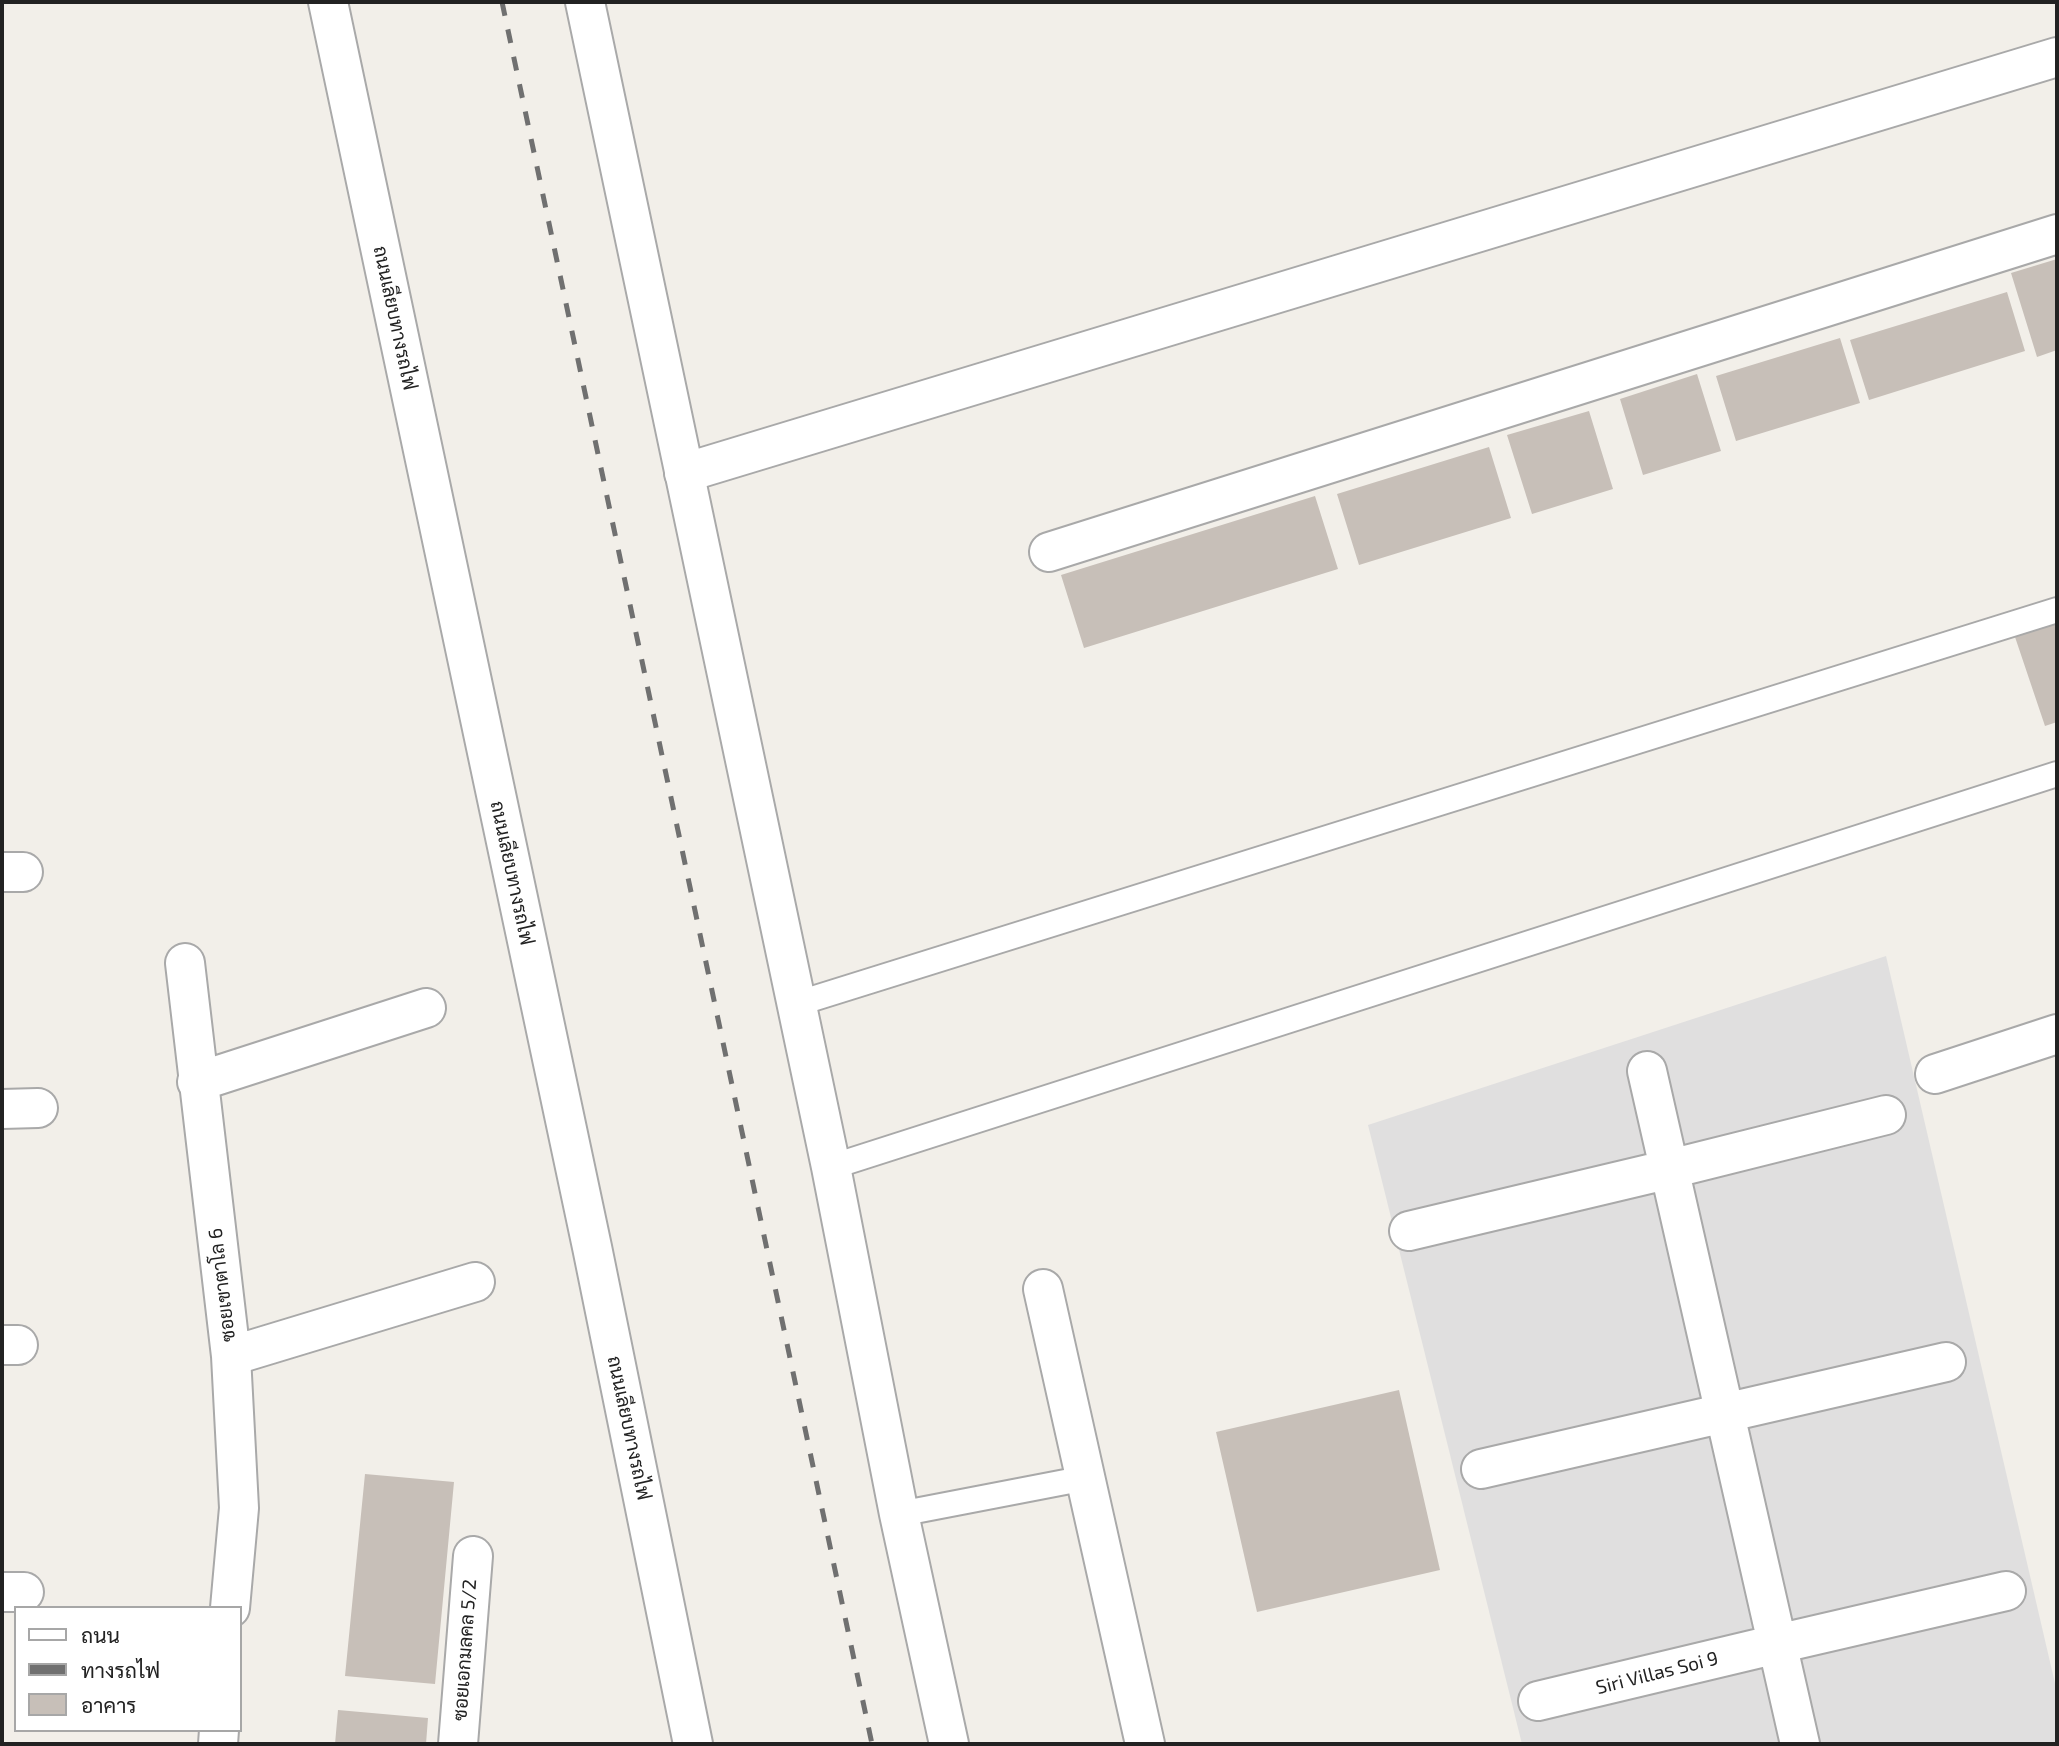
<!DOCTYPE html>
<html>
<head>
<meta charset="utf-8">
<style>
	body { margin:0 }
	#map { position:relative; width:2059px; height:1746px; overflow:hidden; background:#f2efe9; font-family:"Exo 2",Sarabun,sans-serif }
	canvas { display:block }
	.frame { position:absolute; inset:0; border:4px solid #222; pointer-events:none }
	.legend { position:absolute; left:14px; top:1606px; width:228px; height:126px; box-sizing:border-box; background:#fff; border:2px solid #a7a7a7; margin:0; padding:9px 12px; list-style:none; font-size:21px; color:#222 }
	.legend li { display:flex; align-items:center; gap:14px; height:35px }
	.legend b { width:35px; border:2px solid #a7a7a7 }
</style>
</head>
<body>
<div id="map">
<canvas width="2059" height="1746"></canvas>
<div class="frame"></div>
<ul class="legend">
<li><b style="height:9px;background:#fff"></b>ถนน</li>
<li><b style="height:9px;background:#707070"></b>ทางรถไฟ</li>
<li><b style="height:19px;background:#c7bfb8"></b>อาคาร</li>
</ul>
</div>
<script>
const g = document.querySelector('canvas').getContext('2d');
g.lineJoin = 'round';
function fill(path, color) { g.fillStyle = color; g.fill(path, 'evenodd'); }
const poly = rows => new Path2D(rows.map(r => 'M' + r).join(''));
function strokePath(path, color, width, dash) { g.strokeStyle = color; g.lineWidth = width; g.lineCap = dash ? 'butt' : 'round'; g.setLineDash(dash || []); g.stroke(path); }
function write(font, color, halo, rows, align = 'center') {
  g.font = font + ' "Exo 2",Sarabun,sans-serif'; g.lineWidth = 5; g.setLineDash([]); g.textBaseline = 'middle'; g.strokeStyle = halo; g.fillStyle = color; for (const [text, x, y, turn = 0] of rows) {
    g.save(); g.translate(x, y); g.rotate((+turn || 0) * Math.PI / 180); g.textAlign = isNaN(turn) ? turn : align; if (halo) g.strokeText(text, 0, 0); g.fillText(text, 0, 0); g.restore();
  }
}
fill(poly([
	[1886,956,2057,1692,2057,1744,1522,1744,1368,1125]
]), '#e0dfdf');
fill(poly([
	[2057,259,2057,350,2037,357,2011,273],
	[2007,292,2025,351,1869,400,1850,340],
	[1840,338,1860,403,1736,441,1716,376],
	[1697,374,1721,451,1643,475,1620,399],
	[1589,411,1613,489,1532,514,1507,435],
	[1489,447,1511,518,1359,565,1337,494],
	[1315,496,1338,569,1084,648,1061,575],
	[2057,623,2057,722,2045,726,2015,637],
	[1399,1390,1440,1570,1257,1612,1216,1432],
	[365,1474,454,1482,435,1684,345,1676],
	[338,1710,428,1718,426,1744,335,1744]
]), '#c7bfb8');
const service = poly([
	[796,1004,2057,610],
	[831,1167,2057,774],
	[899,1514,1086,1478]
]);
const minor = poly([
	[684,473,2057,57],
	[1049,552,2057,234],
	[2,872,23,872],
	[185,963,231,1356,239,1508,230,1608],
	[1647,1071,1800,1744],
	[1935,1074,2057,1034],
	[197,1082,426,1008],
	[2,1109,38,1108],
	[1409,1231,1670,1169,1886,1115],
	[1043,1289,1145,1744],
	[2,1345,18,1345],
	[231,1356,475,1282],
	[1481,1469,1946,1362],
	[2,1592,24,1592],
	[1538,1701,1777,1644,2006,1591],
	[218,1744,219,1730],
	[458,1744,473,1556]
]);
const tertiary = poly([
	[328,2,592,1247,693,1744],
	[585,2,831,1167,899,1514,949,1744]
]);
strokePath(service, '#a9a9a9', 28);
strokePath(minor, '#a9a9a9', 42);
strokePath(tertiary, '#a9a9a9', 42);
strokePath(service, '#fff', 24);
strokePath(minor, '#fff', 38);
strokePath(tertiary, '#fff', 38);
strokePath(poly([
	[502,2,872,1744]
]), '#707070', 5, [14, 14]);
write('19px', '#222', '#fff', [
	["ถนนเลียบทางรถไฟ",395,318,78],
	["ถนนเลียบทางรถไฟ",512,873,78],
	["ซอยเขาตาโล 6",222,1285,-97],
	["ถนนเลียบทางรถไฟ",629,1428,78],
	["ซอยเอกมลคล 5/2",465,1650,-86],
	["Siri Villas Soi 9",1657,1673,-14]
]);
</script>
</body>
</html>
